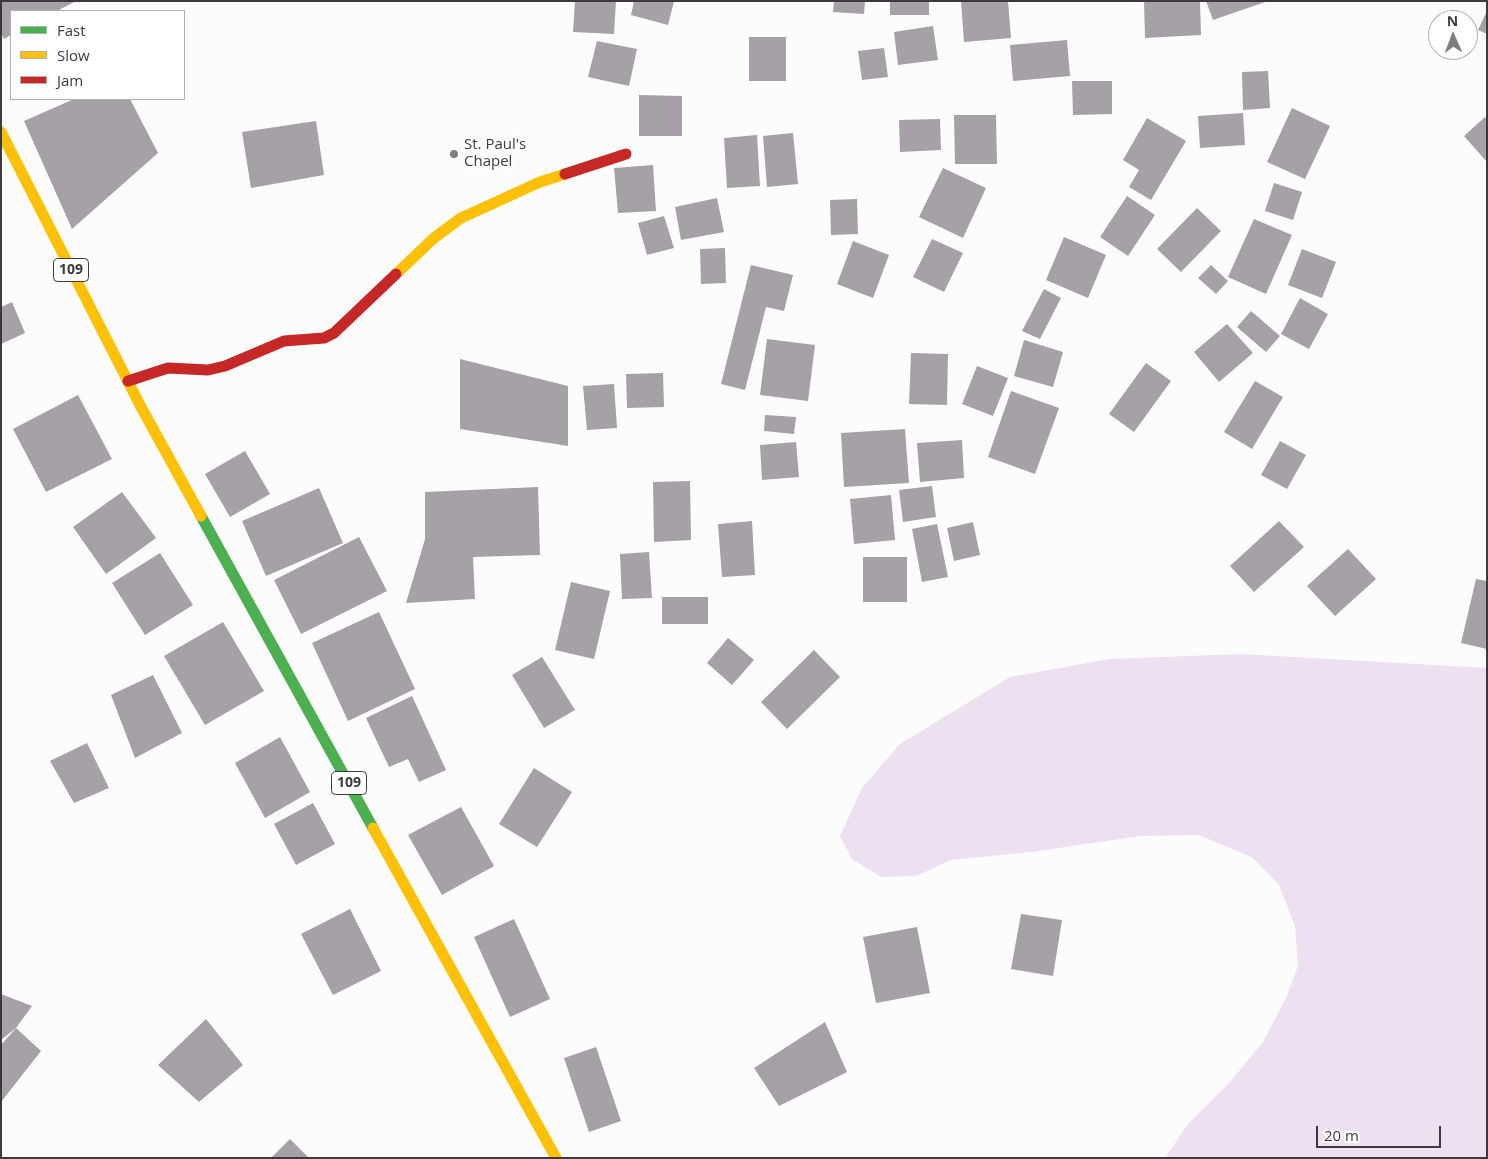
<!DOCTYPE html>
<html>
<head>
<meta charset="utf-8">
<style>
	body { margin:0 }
	#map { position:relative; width:1488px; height:1159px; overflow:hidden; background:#fdfcfd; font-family:"Open Sans",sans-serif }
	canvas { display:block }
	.frame { position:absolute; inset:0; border:2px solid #3d393f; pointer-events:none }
	.legend { position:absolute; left:10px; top:10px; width:175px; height:90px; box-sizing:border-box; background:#fff; border:1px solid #b1b0b2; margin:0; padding:6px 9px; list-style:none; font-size:15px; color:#3d393f }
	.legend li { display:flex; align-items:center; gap:10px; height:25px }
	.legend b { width:25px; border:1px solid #b1b0b2 }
	.north { position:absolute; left:1428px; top:10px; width:50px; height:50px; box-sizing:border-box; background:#fff; border:1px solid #b1b0b2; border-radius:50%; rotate:358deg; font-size:14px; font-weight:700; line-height:20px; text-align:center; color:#3d393f }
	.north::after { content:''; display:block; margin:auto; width:18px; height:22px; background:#807d82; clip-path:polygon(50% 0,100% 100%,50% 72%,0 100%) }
	.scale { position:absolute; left:1316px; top:1126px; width:125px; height:22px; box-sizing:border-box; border:2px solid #3d393f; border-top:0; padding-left:6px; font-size:15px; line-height:18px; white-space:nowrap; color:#3d393f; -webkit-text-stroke:4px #fff; paint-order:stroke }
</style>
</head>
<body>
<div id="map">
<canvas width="1488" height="1159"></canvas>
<div class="frame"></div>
<ul class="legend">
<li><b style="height:6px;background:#4caf50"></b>Fast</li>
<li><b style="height:6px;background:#ffc107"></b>Slow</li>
<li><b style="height:6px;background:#c62828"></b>Jam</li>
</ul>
<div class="north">N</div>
<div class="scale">20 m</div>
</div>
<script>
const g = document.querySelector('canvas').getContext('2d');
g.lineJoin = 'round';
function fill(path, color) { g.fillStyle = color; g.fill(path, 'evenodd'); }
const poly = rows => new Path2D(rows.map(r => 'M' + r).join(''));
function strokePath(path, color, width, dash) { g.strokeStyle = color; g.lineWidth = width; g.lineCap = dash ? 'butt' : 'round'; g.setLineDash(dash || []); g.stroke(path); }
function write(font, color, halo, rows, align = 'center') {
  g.font = font + ' "Open Sans",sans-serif'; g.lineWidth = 5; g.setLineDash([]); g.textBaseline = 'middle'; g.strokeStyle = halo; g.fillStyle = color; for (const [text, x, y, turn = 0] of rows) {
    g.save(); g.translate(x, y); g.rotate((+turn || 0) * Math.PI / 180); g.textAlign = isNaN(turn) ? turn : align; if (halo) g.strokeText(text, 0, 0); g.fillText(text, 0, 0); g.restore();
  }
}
fill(poly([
	[1241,654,1487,668,1487,1158,1165,1158,1188,1124,1230,1082,1263,1042,1286,998,1298,966,1295,926,1279,885,1253,858,1199,835,1141,836,1031,852,951,860,916,876,881,877,852,859,840,836,862,788,900,744,1010,677,1109,659]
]), '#ede0f0');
fill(poly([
	[1,1,76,1,57,11,11,11,11,35,4,39,1,33],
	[575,1,616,1,614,34,573,32],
	[634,1,674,1,668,25,631,15],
	[834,1,865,1,864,14,833,12],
	[890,1,929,1,929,15,890,15],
	[961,1,1008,1,1011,38,964,42],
	[1144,1,1200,1,1201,35,1145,38],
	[1206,1,1265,1,1265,2,1213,20],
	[1487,11,1487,34,1478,30],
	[933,26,938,60,898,65,894,32],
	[749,37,786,37,786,81,749,81],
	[1067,40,1070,76,1013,81,1010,45],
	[597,41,637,49,629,86,588,77],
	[884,48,888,77,862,80,858,51],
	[1268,71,1270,108,1243,110,1242,72],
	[1072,81,1112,81,1112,114,1073,115],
	[639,95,682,96,682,136,639,136],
	[74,99,130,99,158,153,72,229,24,121],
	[1292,108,1330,126,1305,179,1267,162],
	[1243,113,1245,145,1200,148,1198,116],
	[954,115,996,115,997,164,955,164],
	[1485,117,1487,120,1487,162,1464,136],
	[1147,118,1186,141,1151,200,1129,187,1139,170,1123,160],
	[940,119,941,150,900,152,899,120],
	[316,121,324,175,251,188,242,132],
	[793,133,798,184,767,187,763,136],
	[757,135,760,186,727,188,724,138],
	[653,165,656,211,618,213,614,168],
	[943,168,986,188,963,238,919,217],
	[1274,183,1302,192,1293,220,1265,211],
	[1127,196,1155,215,1128,256,1100,237],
	[717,198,724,232,681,240,675,207],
	[857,199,858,234,831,235,830,200],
	[1197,208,1221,231,1181,272,1157,249],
	[664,216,674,248,647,255,638,223],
	[1254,219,1292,235,1266,294,1228,277],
	[1064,237,1106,255,1088,298,1046,280],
	[932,239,963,253,944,292,913,277],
	[853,241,889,255,873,298,837,284],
	[725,248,726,283,701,284,700,249],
	[1302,249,1336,262,1322,298,1288,285],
	[751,265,793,275,784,311,766,307,745,390,721,384],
	[1211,265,1228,281,1216,294,1198,278],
	[1044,289,1061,298,1040,339,1022,331],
	[1300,298,1328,314,1309,349,1281,334],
	[12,302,25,333,1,344,1,307],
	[1251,311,1280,336,1266,352,1237,327],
	[1227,324,1253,353,1219,382,1194,352],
	[767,339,815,345,808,401,760,395],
	[1024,340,1063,352,1053,387,1014,376],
	[911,353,948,354,947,405,909,404],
	[460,359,568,386,568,446,460,429],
	[1146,363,1171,381,1134,432,1109,414],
	[977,366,1008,378,993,416,962,404],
	[663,373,664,407,627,408,626,374],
	[1255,381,1283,397,1252,449,1224,432],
	[614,384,617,428,587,430,583,386],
	[1011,391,1059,408,1035,474,988,457],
	[78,395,112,459,46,492,13,429],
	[765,415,796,417,794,434,764,431],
	[905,429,909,483,844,487,841,433],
	[962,440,964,478,920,482,917,443],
	[1280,441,1306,455,1287,489,1261,475],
	[796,442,799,477,762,480,760,445],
	[245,451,270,494,230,517,205,474],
	[690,481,691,540,654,542,653,482],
	[932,486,936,517,903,522,899,490],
	[538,487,540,555,473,557,475,599,406,603,425,539,425,492],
	[319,488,343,543,266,576,242,521],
	[122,492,156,538,106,574,73,527],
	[891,495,895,540,854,544,850,499],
	[752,521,755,575,722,577,718,524],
	[1279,521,1304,547,1254,592,1230,566],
	[973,522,980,555,954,561,947,528],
	[937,524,948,577,922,582,912,529],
	[359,537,387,591,301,634,274,580],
	[1348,549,1376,579,1335,616,1307,586],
	[649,552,652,598,622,599,620,554],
	[160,553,193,605,145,635,112,583],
	[863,557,907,557,907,602,863,602],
	[1476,579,1487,581,1487,649,1461,643],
	[571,582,610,591,594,659,555,650],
	[662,597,708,597,708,624,662,624],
	[379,612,415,689,348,721,312,643],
	[223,622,264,691,205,725,164,656],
	[728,638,754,660,732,685,707,663],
	[814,650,840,677,787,729,761,702],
	[542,657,575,710,544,728,512,675],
	[153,675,182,733,135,758,111,695],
	[412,696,446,770,419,782,408,759,389,767,366,718],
	[280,737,310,792,265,818,235,763],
	[87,743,109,788,74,803,50,761],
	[534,768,572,792,537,847,499,824],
	[313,803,335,844,296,865,274,824],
	[461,807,494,866,442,895,408,835],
	[350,909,381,971,333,995,301,934],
	[1021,914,1062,920,1053,976,1011,969],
	[514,919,550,999,510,1017,474,937],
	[917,927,930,993,876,1003,863,937],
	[1,994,32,1006,16,1028,41,1051,1,1102,1,1045,16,1028,1,1040],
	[206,1019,243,1065,199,1102,158,1065],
	[825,1022,847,1072,779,1106,754,1068],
	[596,1047,621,1121,589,1132,564,1058],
	[290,1139,309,1158,271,1158]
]), '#a6a0a7');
strokePath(poly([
	[201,516,373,828]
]), '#4caf50', 11);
strokePath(poly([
	[1,132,141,407,201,516],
	[396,274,434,238,461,218,540,182,565,174],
	[373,828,556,1158]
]), '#ffc107', 11);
strokePath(poly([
	[565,174,626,154],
	[128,381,168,368,208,370,225,366,284,341,324,338,334,333,396,274]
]), '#c62828', 11);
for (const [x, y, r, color] of [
	[454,154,5,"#807d82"]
]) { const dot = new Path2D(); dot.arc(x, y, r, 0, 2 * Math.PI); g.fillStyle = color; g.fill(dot); strokePath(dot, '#fff', 2); }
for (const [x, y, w] of [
	[71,270,35],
	[349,783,35]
]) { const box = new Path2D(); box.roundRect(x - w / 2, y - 11.5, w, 23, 4); g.fillStyle = '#fff'; g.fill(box); strokePath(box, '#3d393f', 1); }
write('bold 14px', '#3d393f', null, [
	["109",71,270],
	["109",349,783]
]);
write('15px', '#3d393f', '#fff', [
	["St. Paul's",464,145],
	["Chapel",464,162]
], 'left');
</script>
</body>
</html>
